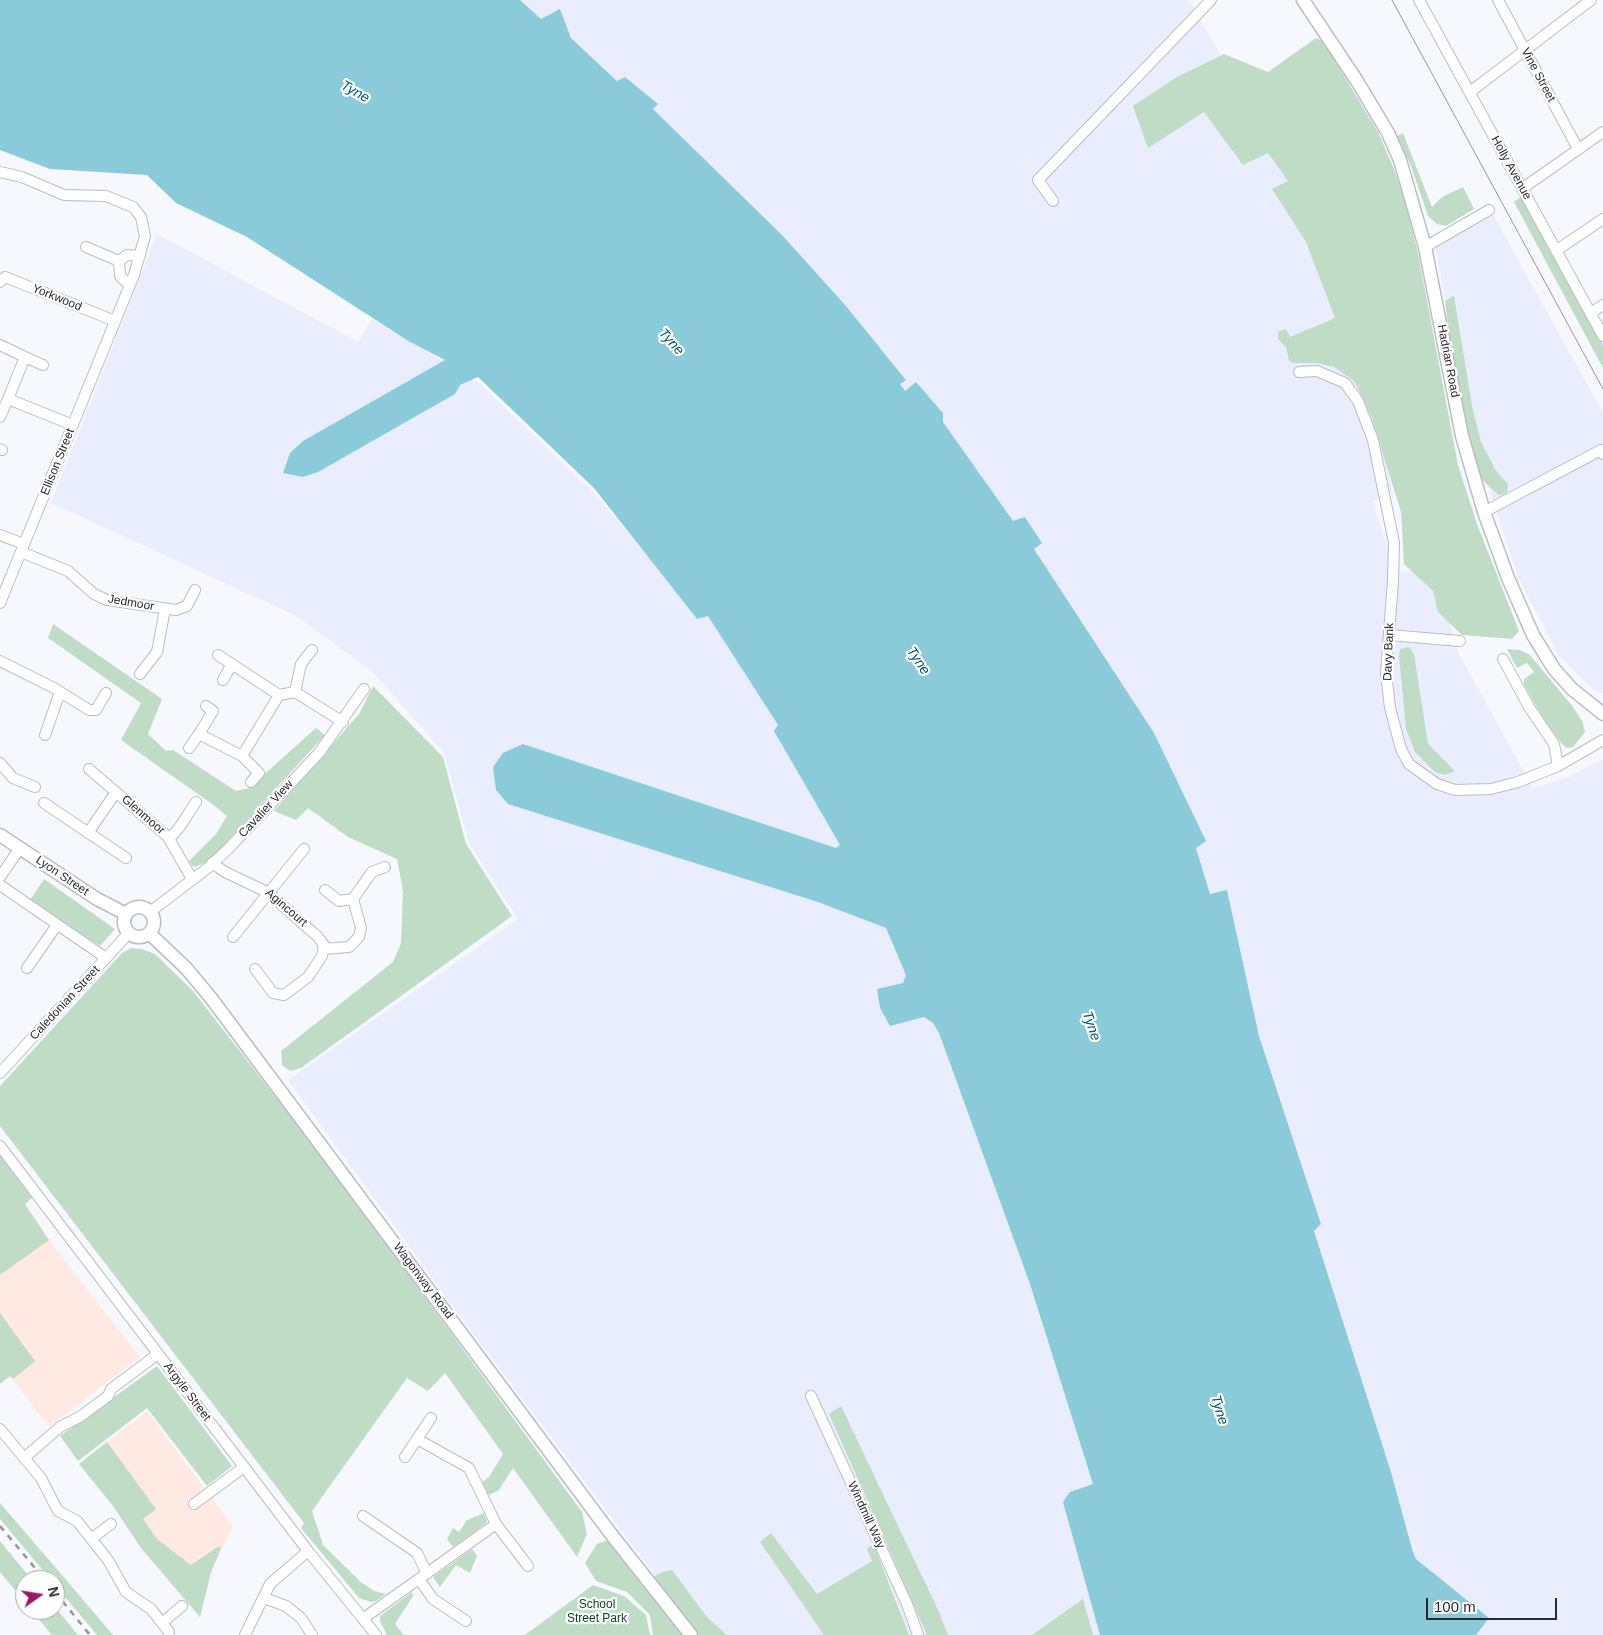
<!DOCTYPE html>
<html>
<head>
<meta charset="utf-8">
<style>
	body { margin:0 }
	#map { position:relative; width:1603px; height:1635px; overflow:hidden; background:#f7f8fe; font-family:Helvetica,sans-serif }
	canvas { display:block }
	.north { position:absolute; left:15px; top:1570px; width:50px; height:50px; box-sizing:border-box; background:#fff; border:1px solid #aaaaab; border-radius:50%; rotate:77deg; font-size:14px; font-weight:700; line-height:20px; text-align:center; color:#2a2a2e }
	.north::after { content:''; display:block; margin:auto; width:18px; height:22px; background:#9d1767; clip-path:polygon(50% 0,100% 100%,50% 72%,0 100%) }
	.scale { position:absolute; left:1426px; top:1598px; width:131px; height:22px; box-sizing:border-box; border:2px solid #2a2a2e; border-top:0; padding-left:6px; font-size:15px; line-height:18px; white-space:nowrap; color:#2a2a2e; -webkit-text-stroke:4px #fff; paint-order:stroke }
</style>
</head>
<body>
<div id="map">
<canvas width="1603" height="1635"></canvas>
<div class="north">N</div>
<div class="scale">100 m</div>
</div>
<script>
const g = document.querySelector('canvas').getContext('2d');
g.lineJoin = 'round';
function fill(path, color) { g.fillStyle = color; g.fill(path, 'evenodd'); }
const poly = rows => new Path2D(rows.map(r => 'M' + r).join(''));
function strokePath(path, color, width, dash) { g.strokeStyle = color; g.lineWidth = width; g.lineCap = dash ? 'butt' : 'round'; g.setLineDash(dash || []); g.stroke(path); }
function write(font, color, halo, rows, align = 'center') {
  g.font = font + ' Helvetica,sans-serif'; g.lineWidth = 4.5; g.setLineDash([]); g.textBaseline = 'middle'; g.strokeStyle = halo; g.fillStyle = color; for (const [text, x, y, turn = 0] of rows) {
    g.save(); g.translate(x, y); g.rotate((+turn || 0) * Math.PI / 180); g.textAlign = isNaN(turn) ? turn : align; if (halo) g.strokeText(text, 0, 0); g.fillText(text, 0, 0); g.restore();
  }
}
fill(poly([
	[520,0,1186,0,1193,6,1235,81,1342,260,1393,493,1373,501,1395,574,1434,564,1459,654,1533,788,1569,777,1603,759,1603,1635,1476,1635,1489,1618,1416,1559,1391,1472,1314,1230,1321,1223,1259,1036,1227,890,1210,894,1196,847,1206,841,1033,549,1042,543,1025,517,1013,522,943,422,943,413,916,382,905,392,900,384,906,379,846,306,783,236,653,109,658,104,618,81,571,38,560,9,541,19],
	[1487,204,1603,413,1603,693,1594,690,1559,656,1519,579,1474,444,1433,237],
	[157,234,358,342,372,319,479,383,594,493,654,563,697,619,708,616,778,725,840,845,819,902,886,928,906,975,890,1026,924,1017,933,1023,939,1033,1030,1284,1093,1484,1136,1635,702,1635,653,1573,457,1312,288,1080,518,919,469,843,444,753,374,673,297,616,51,503]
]), '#eaedfd');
fill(poly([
	[25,1204,49,1240,140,1357,49,1427,10,1376,0,1384,0,1223],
	[147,1411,233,1526,211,1572,200,1617,141,1548,113,1506,79,1464]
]), '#feeae2');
fill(poly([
	[1316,38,1323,41,1378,132,1394,169,1407,208,1418,253,1458,465,1477,524,1519,631,1512,639,1462,635,1438,612,1433,591,1404,564,1401,512,1372,418,1355,382,1334,367,1317,363,1293,363,1289,361,1286,347,1278,339,1278,332,1286,329,1290,337,1335,318,1306,242,1272,189,1288,181,1268,153,1243,165,1204,112,1148,148,1133,106,1177,77,1224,54,1268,72],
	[1403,133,1432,207,1442,197,1463,187,1474,209,1446,226,1437,224,1428,216,1411,166,1397,136],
	[1523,195,1603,345,1603,368,1514,202],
	[1454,296,1472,406,1481,442,1496,471,1508,484,1507,493,1499,495,1483,481,1470,447,1454,375,1445,301],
	[53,624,162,699,148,734,166,751,173,750,236,791,249,788,316,728,325,735,209,861,195,867,191,865,189,861,216,834,227,816,215,806,121,740,141,703,48,638],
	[1409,647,1414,654,1428,744,1455,771,1445,775,1435,772,1415,752,1406,729,1399,656,1400,649],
	[1507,649,1520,650,1530,655,1573,707,1582,721,1585,732,1573,747,1567,748,1562,744,1545,721,1524,685,1524,679,1534,672,1527,663,1517,668],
	[373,686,443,757,466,844,512,916,301,1068,290,1071,282,1065,281,1051,393,962,401,943,403,891,397,859,348,837,308,808,296,820,274,811,359,714],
	[44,879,115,929,100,946,30,900],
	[131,948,142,949,155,954,193,991,323,1158,582,1512,587,1534,577,1557,513,1468,499,1490,489,1495,482,1482,489,1477,503,1454,445,1373,428,1391,407,1378,312,1511,323,1545,362,1583,374,1591,386,1594,376,1601,371,1602,359,1598,301,1528,304,1523,0,1126,0,1086,122,953],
	[0,1155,32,1198,25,1204,49,1240,0,1275],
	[0,1313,35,1361,13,1379,10,1376,0,1384],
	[157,1366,232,1466,207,1486,147,1408,78,1461,60,1436],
	[841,1406,939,1612,948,1635,927,1635,829,1414],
	[107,1442,156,1509,143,1519,157,1539,191,1565,219,1546,221,1548,211,1572,200,1617,141,1548,113,1506,79,1464],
	[0,1503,74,1589,113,1635,97,1635,55,1585,55,1580,51,1580,0,1519],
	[484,1513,487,1521,485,1524,453,1547,447,1539,453,1528,459,1532,467,1520],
	[771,1533,817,1594,872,1561,867,1549,870,1546,874,1546,909,1635,824,1635,760,1542],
	[607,1540,683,1635,653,1635,650,1615,627,1592,596,1581,585,1563,597,1544],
	[0,1541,32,1580,25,1580,25,1602,0,1572],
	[472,1549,477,1556,470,1573,456,1565,440,1587,433,1577],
	[672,1570,706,1616,727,1635,698,1635,651,1578,663,1572],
	[593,1585,624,1596,646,1615,650,1635,525,1635],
	[412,1592,413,1596,395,1624,404,1635,387,1635,380,1621,380,1616],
	[1083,1599,1093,1635,1032,1635],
	[55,1607,78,1635,52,1635,31,1610,55,1610]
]), '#c0dcc7');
fill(poly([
	[0,0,520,0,541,19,560,9,571,38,617,81,625,77,658,104,653,109,783,236,846,306,906,380,900,384,905,391,916,382,943,413,943,422,1013,521,1025,517,1042,543,1034,549,1154,733,1206,841,1196,848,1210,894,1227,890,1259,1036,1321,1224,1314,1231,1391,1472,1413,1552,1416,1559,1489,1618,1476,1635,1100,1635,1063,1502,1070,1492,1093,1484,1030,1284,939,1033,933,1023,924,1017,890,1026,880,1008,877,989,903,983,906,975,886,928,818,902,508,804,496,790,493,767,503,753,523,744,836,848,840,845,774,731,778,725,708,616,697,619,594,488,478,377,460,385,455,394,318,472,303,477,283,473,290,453,303,441,445,360,410,342,247,237,176,203,147,175,50,169,0,150]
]), '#8bcad9');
const minor = poly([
	[1419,0,1603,336],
	[1498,0,1578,149],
	[1470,92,1591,0],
	[0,172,22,177,64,195,106,196,133,207,141,217,145,236,134,275,0,603],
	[1523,188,1603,132],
	[1053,201,1038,180,1211,0],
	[86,247,119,261],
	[1425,247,1489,210],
	[1557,250,1603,219],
	[0,282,5,277,115,321],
	[129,285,120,276,119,261,127,255,140,256],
	[1591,313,1603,305],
	[0,345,25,357,8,399,73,425],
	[25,357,43,365],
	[1299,372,1317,371,1345,383,1358,401,1373,440,1394,543,1393,581,1386,672,1390,708,1401,749,1409,764,1437,784,1455,790,1491,789,1518,782,1558,766,1603,740],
	[0,417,8,399],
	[0,449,2,450],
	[1484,512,1601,450,1603,454],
	[0,535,24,544],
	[21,552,68,571,94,594,107,600,176,610,187,606,195,590],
	[1389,635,1460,641],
	[218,655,279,695],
	[1503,659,1529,707,1554,744,1558,766],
	[0,661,54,688,89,710,96,710,106,693],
	[140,674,157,652,165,609],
	[223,680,232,664],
	[295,692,301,664,312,650],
	[206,706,213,711,199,734,242,756,279,695,295,692,343,722],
	[45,735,60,692],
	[189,748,199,734],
	[242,756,259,773,251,782],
	[0,763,13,778,35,787],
	[89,769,168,837,192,879],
	[44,803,126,858],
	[88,833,116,792],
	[169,839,179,828,196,802],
	[212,863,225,872,267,892,317,936,324,945,322,956,308,977,284,995,273,993,255,969],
	[0,877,20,848],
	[0,885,106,958],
	[325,890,339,901,353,899,372,872,385,867],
	[150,912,209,867,229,848,319,753,364,689],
	[233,937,304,849],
	[324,949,349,947,359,937,361,928,353,899],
	[27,968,57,925],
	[0,1073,129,933],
	[0,1146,308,1551,376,1635],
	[811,1396,907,1604,918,1635],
	[0,1429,41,1478,58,1511,77,1521,108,1560,126,1592,151,1609,169,1632],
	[417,1439,469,1468,496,1524,528,1566],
	[405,1457,431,1418],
	[24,1458,60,1427,81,1416,108,1396,111,1389,158,1354],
	[194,1504,244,1467],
	[363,1516,417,1553,427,1574],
	[91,1539,111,1524],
	[419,1579,433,1599,466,1621],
	[264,1598,286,1606,301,1618,312,1635],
	[364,1618,496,1524],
	[162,1623,182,1606],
	[245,1635,270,1584,308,1551]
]);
const major = poly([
	[1303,0,1357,81,1388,133,1400,160,1425,247,1462,436,1484,512,1508,578,1533,635,1554,669,1572,689,1603,714],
	[0,835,97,899,126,914],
	'124 922a15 15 0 1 1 30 0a15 15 0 1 1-30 0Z',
	[149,933,186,968,211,998,611,1534,691,1635]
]);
strokePath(minor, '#bbbcc5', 12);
strokePath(major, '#bbbcc5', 15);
strokePath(minor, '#fff', 10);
strokePath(major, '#fff', 12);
strokePath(poly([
	[1392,0,1603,389]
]), '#95959b', 1);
strokePath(poly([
	[0,1526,45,1580],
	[55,1592,90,1635]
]), '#95959b', 2.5, [6, 6]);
write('12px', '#2a2a2e', '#fff', [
	["Vine Street",1538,75,62],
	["Holly Avenue",1511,168,61],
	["Yorkwood",57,298,22],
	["Hadrian Road",1448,361,79],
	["Ellison Street",58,462,-68],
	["Jedmoor",131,603,10],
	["Davy Bank",1389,652,-88],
	["Cavalier View",266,809,-47],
	["Glenmoor",143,815,41],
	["Lyon Street",62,876,34],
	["Agincourt",286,908,41],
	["Caledonian Street",65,1003,-47],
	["Wagonway Road",423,1281,53],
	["Argyle Street",187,1392,53],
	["Windmill Way",866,1515,65]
]);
write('12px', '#063f20', '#fff', [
	["School",597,1605],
	["Street Park",597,1619]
]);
write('italic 14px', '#005c6c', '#fff', [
	["Tyne",355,92,29],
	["Tyne",671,342,48],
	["Tyne",918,661,56],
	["Tyne",1091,1026,71],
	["Tyne",1219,1410,73]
]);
</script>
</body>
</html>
